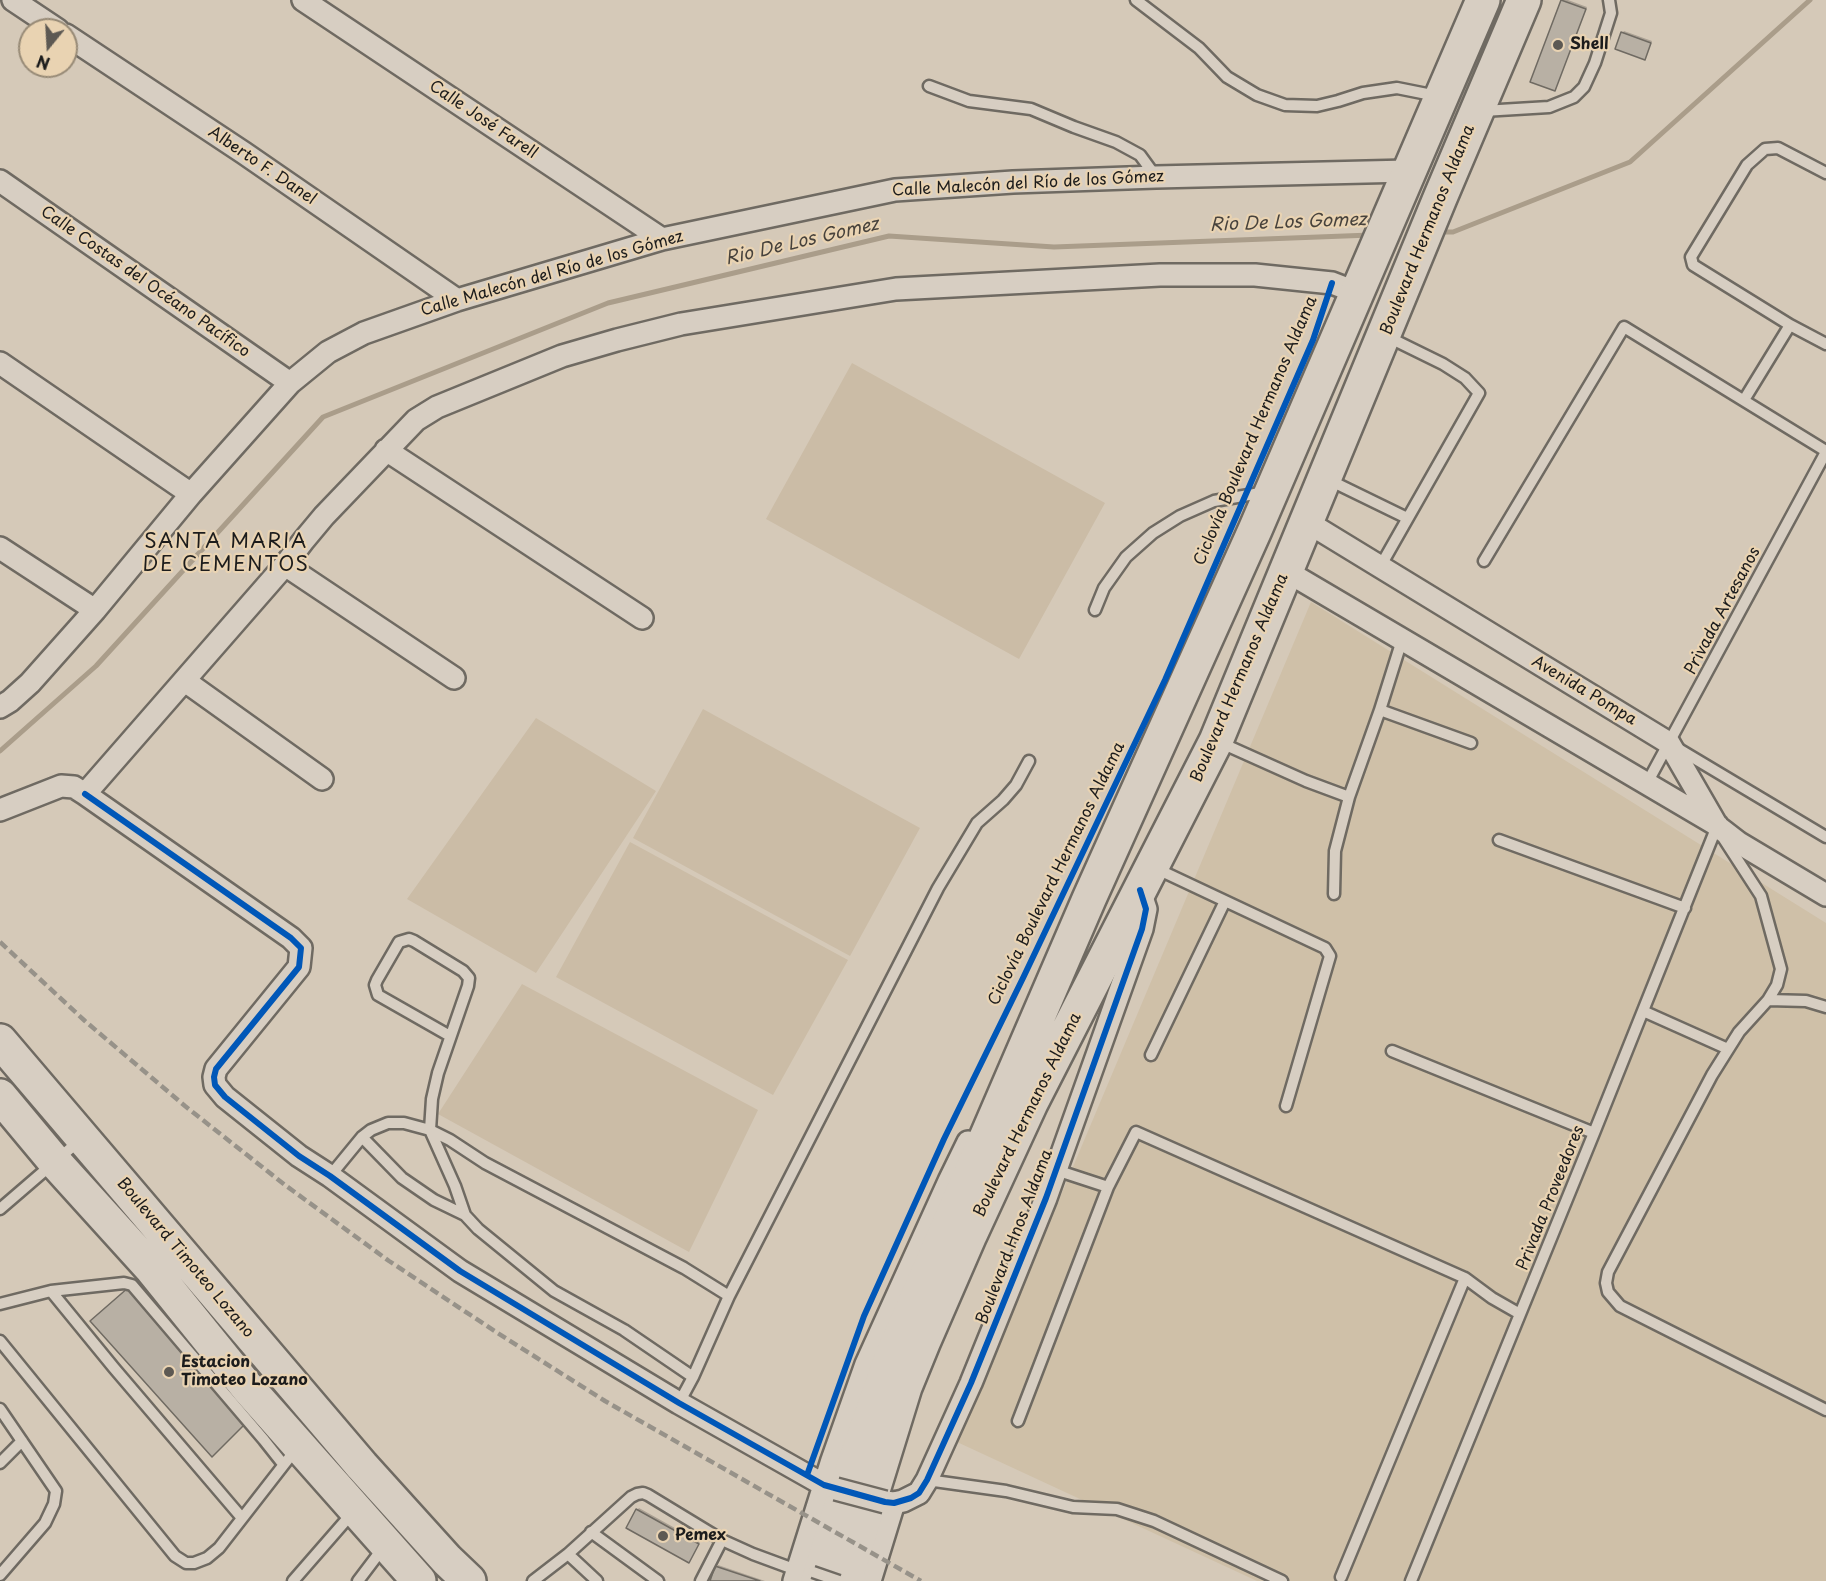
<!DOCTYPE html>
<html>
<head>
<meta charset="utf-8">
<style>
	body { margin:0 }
	#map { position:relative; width:1826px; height:1581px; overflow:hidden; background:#d5c9b8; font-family:"Playpen Sans",sans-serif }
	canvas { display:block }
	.north { position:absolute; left:18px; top:18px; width:60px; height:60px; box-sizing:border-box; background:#e9d3b2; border:2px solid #978a76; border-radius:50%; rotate:198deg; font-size:16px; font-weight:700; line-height:24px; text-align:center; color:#1c1c1c }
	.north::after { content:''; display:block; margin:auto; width:21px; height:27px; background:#5d5953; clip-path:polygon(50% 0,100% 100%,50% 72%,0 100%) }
</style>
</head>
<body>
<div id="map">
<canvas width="1826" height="1581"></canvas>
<div class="north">N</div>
</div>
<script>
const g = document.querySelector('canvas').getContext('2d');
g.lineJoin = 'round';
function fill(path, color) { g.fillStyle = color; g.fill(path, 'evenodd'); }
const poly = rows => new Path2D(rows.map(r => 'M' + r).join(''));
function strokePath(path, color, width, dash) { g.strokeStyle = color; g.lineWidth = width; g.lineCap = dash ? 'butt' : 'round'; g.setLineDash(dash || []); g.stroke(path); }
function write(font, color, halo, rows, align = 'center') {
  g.font = font + ' "Playpen Sans",sans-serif'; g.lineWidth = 4.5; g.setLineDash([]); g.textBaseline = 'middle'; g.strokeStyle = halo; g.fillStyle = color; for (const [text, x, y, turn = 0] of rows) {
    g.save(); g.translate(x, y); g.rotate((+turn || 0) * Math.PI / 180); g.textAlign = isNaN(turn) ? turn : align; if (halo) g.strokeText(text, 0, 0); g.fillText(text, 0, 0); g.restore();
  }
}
fill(poly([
	[1311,602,1826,923,1826,1581,1257,1581,957,1442]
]), '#cfc0a8');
fill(poly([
	[852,363,1105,503,1019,659,766,519],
	[703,709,920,828,850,956,633,838],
	[536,718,656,791,536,973,407,899],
	[630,842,848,960,773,1095,556,977],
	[522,984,758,1110,689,1252,438,1114]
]), '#cbbca6');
fill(poly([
	[1563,0,1568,0,1587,7,1555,90,1532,81],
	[1624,31,1652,41,1645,58,1622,33],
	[140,1279,255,1412,212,1455,102,1312],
	[639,1508,700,1542,690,1559,637,1510],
	[718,1565,765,1581,711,1581]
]), '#0003');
strokePath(poly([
	[1437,232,1453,232,1630,162,1810,0],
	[0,751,96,666,323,417,608,303,889,236,1054,247,1371,235]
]), '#aa9d8a', 5);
const building = poly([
	[1561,0,1586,9,1555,91,1530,82,1561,0],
	[1621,32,1651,43,1645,60,1615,49,1621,32],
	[129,1287,247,1422,212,1457,90,1321,129,1287],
	[636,1509,699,1544,689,1563,626,1528,636,1509],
	[715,1566,760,1581,710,1581,715,1566]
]);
fill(building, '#b8b0a4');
strokePath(building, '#6f6a62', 1.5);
const lane = poly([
	[1136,0,1199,48,1227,77,1257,95,1285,105,1317,106,1338,101,1363,93,1397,88,1437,96],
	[929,86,969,101,1031,109,1074,127,1116,142,1140,155,1156,177],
	[1483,111,1549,107,1574,97,1584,87,1595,63,1611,13,1609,0],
	[1790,325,1693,265,1691,257,1747,165,1765,149,1778,148,1826,173],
	[1744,400,1790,325,1826,344],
	[1329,480,1407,518],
	[1484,561,1624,327,1826,451],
	[1380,567,1479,393,1465,378,1443,364,1388,337],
	[1095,610,1104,588,1126,557,1153,533,1180,516,1214,501,1266,492],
	[1380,710,1402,640],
	[1219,742,1306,781,1349,797],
	[1677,748,1826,837],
	[1646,785,1826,452],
	[1724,839,1761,896,1781,969,1777,985,1768,1000,1739,1032,1712,1075,1608,1272,1606,1283,1608,1292,1620,1306,1826,1410],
	[1499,840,1685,908],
	[1155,868,1325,948,1330,956,1286,1106],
	[1334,894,1335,851,1349,797,1380,710,1471,743],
	[1768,1000,1806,1001,1826,1007],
	[1643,1011,1728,1049],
	[450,1036,378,995,375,985,377,980,399,942,409,939,414,941,463,971,469,978,468,986,438,1073,432,1099,430,1130,455,1186,465,1215,478,1229,554,1291,624,1330,693,1377],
	[1392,1051,1594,1133],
	[1151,1055,1225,901],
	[362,1137,402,1178,434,1200,465,1215],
	[1056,1170,1108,1187],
	[330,1176,362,1137,371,1130,388,1123,404,1123,430,1130,450,1140,485,1163,684,1268,729,1296,693,1377,679,1403],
	[0,1209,79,1141],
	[1465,1278,1492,1298,1520,1314],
	[51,1291,114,1368,242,1518],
	[729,1296,938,888,977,823,1003,800,1016,785,1029,761],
	[0,1304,51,1291,124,1283,132,1285,264,1440,283,1464],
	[0,1341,175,1556,186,1563,194,1563,207,1558,219,1548,296,1449],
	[0,1409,56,1491,54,1504,45,1523,0,1575],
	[1018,1421,1108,1187,1136,1132,1465,1278,1341,1577],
	[0,1463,22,1441],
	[927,1480,1006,1491,1073,1507,1117,1509,1154,1521,1282,1581],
	[591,1532,658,1581],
	[568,1554,597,1581],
	[293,1581,354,1511],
	[358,1581,383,1548],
	[533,1581,568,1554,631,1497,637,1494,643,1493,648,1495,722,1540,753,1554,799,1571],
	[701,1581,722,1540],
	[1411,1581,1594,1133,1717,826]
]);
const street = poly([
	[13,0,58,30],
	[303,0,662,239],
	[66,35,244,153,457,300],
	[0,181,290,383],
	[0,363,191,494],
	[386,450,642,618],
	[1307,522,1669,743,1717,826,1739,843,1826,895],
	[0,548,95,610],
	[285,565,454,678],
	[1286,571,1717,825],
	[185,681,322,779],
	[0,707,10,701,30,683,95,610,191,494,290,383,328,352,364,333,457,300,662,239,895,190,1013,182,1156,177,1408,171],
	[85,794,291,938,301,948,299,967,216,1069,214,1077,215,1085,225,1097,299,1156,330,1176,460,1271,679,1403,824,1485,836,1489],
	[0,810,61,786,74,787,85,794,285,565,304,540,324,516,416,420,437,407,562,356,617,340,681,324,896,289,1160,275,1255,275,1332,283,1358,293],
	[885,1502,894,1503,903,1501,919,1493,927,1480,971,1383,1046,1198,1142,929,1146,909,1140,891],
	[794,1581,832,1460,866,1364,949,1181,968,1142],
	[870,1581,894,1503]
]);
const primary = poly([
	[0,1041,362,1466,447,1560,469,1581],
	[0,1096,55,1162,151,1268,247,1387,419,1581],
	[818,1581,854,1464,891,1358,1089,899,1255,530,1483,0],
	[845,1581,905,1387,923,1343,970,1235,1031,1103,1216,741,1440,198,1524,0]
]);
strokePath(lane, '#6f6a62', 15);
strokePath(street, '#6f6a62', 26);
strokePath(primary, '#6f6a62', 38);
strokePath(lane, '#d7cec2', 10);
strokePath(street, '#d7cec2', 21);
strokePath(primary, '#d7cec2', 33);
strokePath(poly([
	[0,942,85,1021,185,1106,285,1185,389,1261,496,1332,605,1401,921,1581]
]), '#979289', 4.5, [9, 4.5]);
const laneBridge = poly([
	[813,1572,839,1581]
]);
const streetBridge = poly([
	[836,1489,885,1502]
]);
strokePath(laneBridge, '#6f6a62', 15, []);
strokePath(streetBridge, '#6f6a62', 26, []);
strokePath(laneBridge, '#d7cec2', 10);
strokePath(streetBridge, '#d7cec2', 21);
strokePath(poly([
	[85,794,291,938,301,948,299,967,216,1069,214,1077,215,1085,225,1097,299,1156,330,1176,460,1271,679,1403,824,1485,885,1502,894,1503,911,1498,919,1493,927,1480,971,1383,1046,1198,1142,929,1146,909,1140,890],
	[807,1475,864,1316,944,1139,1023,978,1165,680,1313,340,1332,283]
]), '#0057b8', 6);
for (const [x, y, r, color] of [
	[1558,45,6,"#5d5953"],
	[169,1372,6,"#5d5953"],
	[663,1536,6,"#5d5953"]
]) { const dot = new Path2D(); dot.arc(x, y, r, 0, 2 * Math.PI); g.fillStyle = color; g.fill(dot); strokePath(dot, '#e9d3b2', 2); }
write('bold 16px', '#1c1c1c', '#e9d3b2', [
	["Shell",1570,45],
	["Estacion",181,1363],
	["Timoteo Lozano",181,1381],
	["Pemex",675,1536]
], 'left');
write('16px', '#1c1c1c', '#e9d3b2', [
	["Calle José Farell",483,120,34],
	["Alberto F. Danel",262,166,34],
	["Calle Malecón del Río de los Gómez",1028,184,-3],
	["Boulevard Hermanos Aldama",1428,230,-68],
	["Calle Malecón del Río de los Gómez",552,274,-16],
	["Calle Costas del Océano Pacífico",145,282,35],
	["Ciclovía Boulevard Hermanos Aldama",1256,431,-67],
	["Privada Artesanos",1723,611,-62],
	["Boulevard Hermanos Aldama",1240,678,-67],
	["Avenida Pompa",1584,691,31],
	["Ciclovía Boulevard Hermanos Aldama",1057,874,-64],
	["Boulevard Hermanos Aldama",1028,1115,-64],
	["Privada Proveedores",1551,1198,-68],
	["Boulevard Hnos Aldama",1015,1237,-69],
	["Boulevard Timoteo Lozano",185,1258,50]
]);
write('italic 18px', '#47423c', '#e9d3b2', [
	["Rio De Los Gomez",1288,223,-2],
	["Rio De Los Gomez",802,242,-13]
]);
g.letterSpacing = '1.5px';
write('20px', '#1c1c1c', '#e9d3b2', [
	["SANTA MARIA",226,542],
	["DE CEMENTOS",226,565]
]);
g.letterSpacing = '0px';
</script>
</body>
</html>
